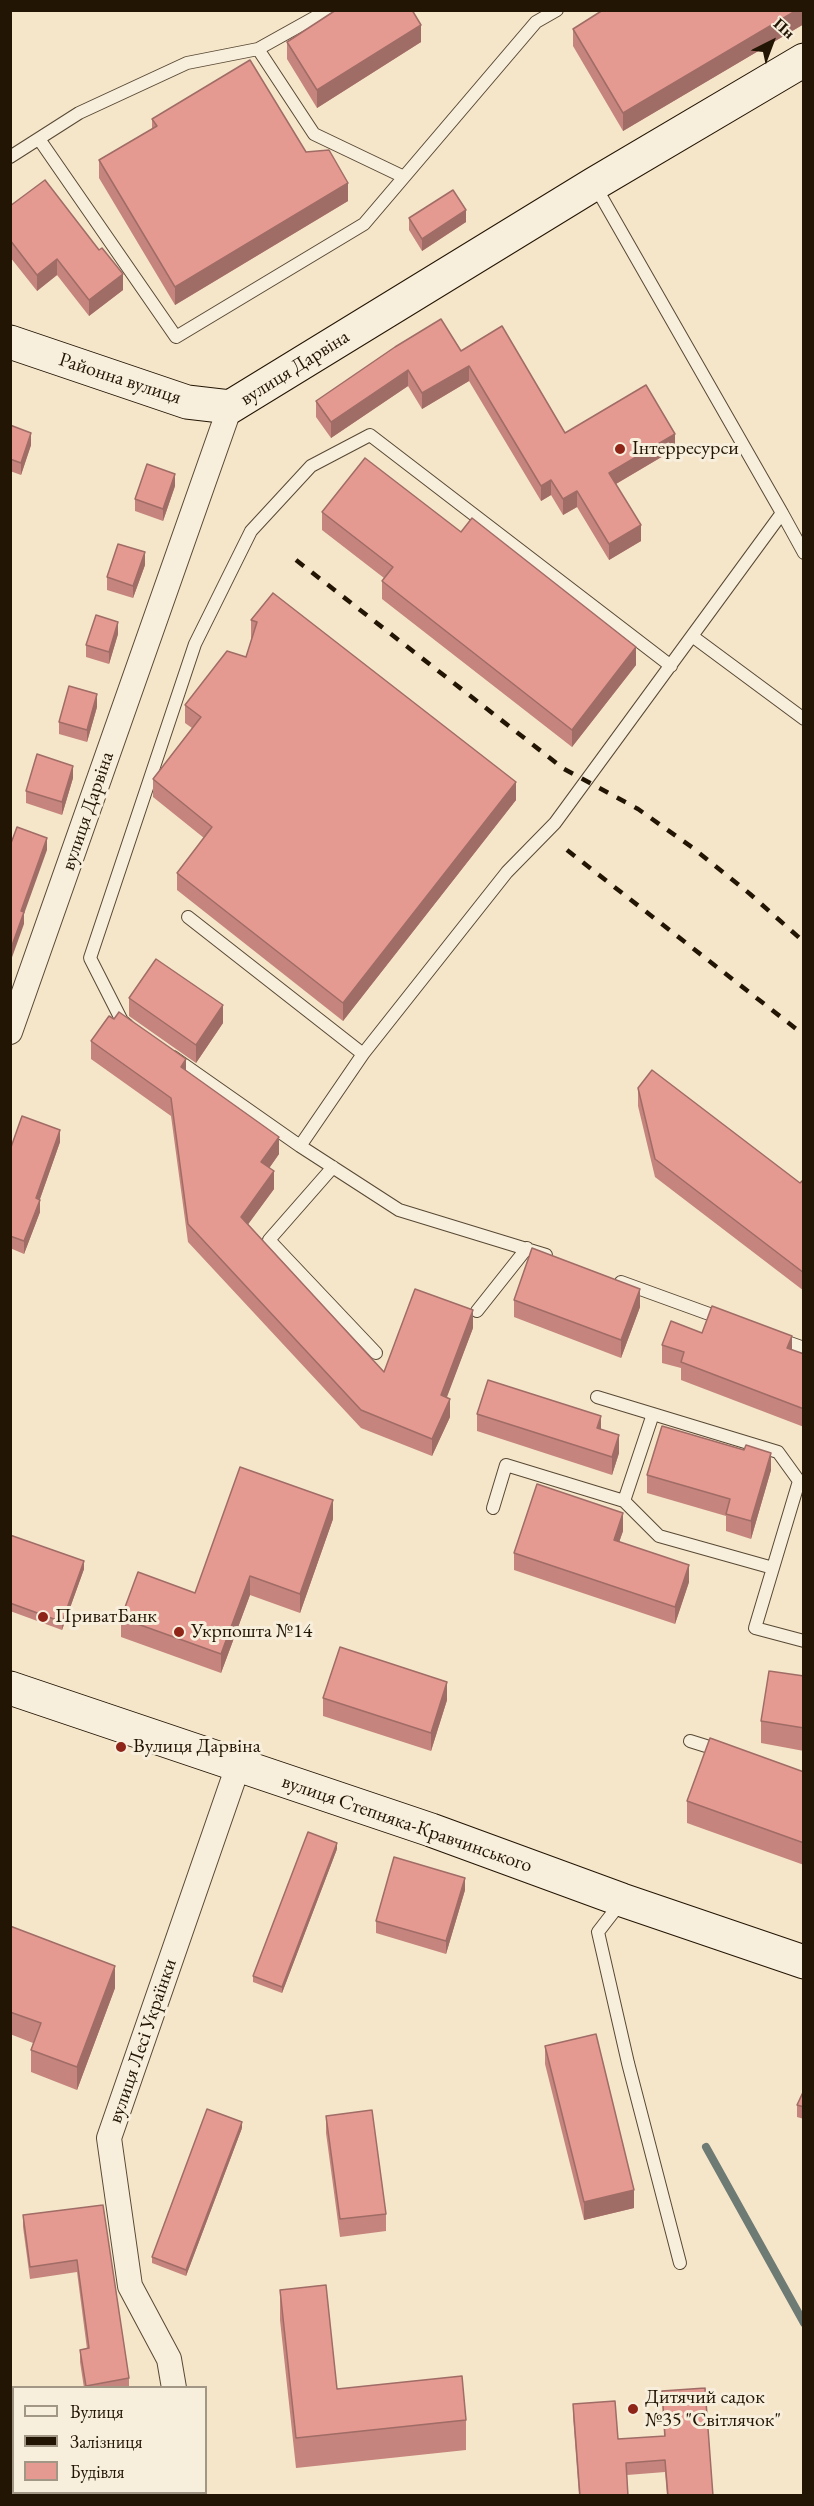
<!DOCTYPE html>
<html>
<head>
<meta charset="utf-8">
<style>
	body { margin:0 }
	#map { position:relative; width:814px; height:2506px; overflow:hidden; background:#f5e5c9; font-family:"EB Garamond",serif }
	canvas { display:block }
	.frame { position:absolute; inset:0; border:12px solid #221503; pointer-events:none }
	.legend { position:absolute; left:12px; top:2386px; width:195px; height:108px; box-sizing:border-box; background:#f8eedc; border:2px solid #a29785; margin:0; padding:8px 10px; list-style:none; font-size:18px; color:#221503 }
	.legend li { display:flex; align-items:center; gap:12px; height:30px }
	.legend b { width:30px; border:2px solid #a29785 }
	.north { position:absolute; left:742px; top:12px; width:60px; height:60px; -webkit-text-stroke:4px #f8eedc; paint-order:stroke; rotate:42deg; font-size:16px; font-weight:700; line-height:24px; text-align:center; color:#221503 }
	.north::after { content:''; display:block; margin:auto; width:21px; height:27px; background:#221503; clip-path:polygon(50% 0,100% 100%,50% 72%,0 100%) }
</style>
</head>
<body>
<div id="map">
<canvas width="814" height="2506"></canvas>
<div class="frame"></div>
<ul class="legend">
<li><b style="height:8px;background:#f8eedc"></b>Вулиця</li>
<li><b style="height:8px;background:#221503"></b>Залізниця</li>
<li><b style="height:16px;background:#e59a91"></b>Будівля</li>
</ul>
<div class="north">Пн</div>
</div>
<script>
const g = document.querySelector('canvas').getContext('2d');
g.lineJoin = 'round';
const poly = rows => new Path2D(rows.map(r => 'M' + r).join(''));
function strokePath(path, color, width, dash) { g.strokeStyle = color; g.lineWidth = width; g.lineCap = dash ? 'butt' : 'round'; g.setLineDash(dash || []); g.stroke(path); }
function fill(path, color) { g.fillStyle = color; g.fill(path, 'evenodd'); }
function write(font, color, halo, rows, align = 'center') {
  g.font = font + ' "EB Garamond",serif'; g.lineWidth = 6; g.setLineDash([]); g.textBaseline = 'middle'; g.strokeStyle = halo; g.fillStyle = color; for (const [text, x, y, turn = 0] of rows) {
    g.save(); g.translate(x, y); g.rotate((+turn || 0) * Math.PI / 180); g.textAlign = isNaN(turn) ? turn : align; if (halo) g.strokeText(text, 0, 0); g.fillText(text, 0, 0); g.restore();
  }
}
strokePath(poly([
	[706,2147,804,2323]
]), '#6e7a74', 8);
const lane = poly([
	[258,49,314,134,404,177],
	[39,139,176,337,364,224,536,22,557,10],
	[10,157,79,113,187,63,258,49,328,10],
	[782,513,804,553],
	[692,636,804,719],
	[188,917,363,1054],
	[127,1025,122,1021,90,958,195,644,251,531,311,466,370,435,671,666],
	[173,1057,300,1146],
	[333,1167,269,1240,376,1353],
	[546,1255,399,1210,300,1146,363,1054,507,872,555,823,782,513,594,184],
	[621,1282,723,1319],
	[477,1311,527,1248],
	[776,1338,804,1348],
	[597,1397,653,1414],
	[804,1481,799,1481,755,1628,804,1641],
	[493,1508,506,1465,624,1501],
	[773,1568,659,1536,624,1501,653,1414,778,1452,799,1481],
	[690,1741,722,1751],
	[622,1901,598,1932,628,2063,680,2263]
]);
const street = poly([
	[10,1032,230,407],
	[174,2388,169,2359,130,2286,109,2138,238,1766],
	[192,2492,193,2496]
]);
const secondary = poly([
	[10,342,187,402,230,407,594,184,804,60],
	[10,1688,431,1830,622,1900,804,1962]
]);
strokePath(lane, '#574934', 14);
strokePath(street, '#574934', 26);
strokePath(secondary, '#221503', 35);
strokePath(lane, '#f8eedc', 12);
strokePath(street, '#f8eedc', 24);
strokePath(secondary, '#f8eedc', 33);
strokePath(poly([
	[296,560,564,769,638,809,693,848,750,894,804,942],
	[567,850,804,1035]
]), '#221503', 4.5, [10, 10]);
fill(poly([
	[804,10,804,24,623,131,573,46,573,29],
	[287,42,421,42,317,108,287,59],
	[152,119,306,152,348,201,175,305,99,178,99,160,152,129],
	[10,206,99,250,123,290,89,316,57,275,37,291,10,257],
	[409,218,466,222,422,251,409,230],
	[461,351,565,433,675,449,616,484,641,541,609,560,577,507,563,515,551,495,541,501,469,381,422,409,408,386,331,438,316,417,316,401],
	[10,425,31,445,21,475,10,471],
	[175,486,163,521,135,511,135,499],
	[322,512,461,532,636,665,572,747,382,599,382,581,384,578,322,530],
	[145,565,133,598,107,590,107,577],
	[273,593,516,800,343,1021,177,890,177,873,204,838,153,797,153,779,192,728,185,723,185,705,246,657,252,638,251,638,251,620],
	[118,634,109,664,86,657,86,645],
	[97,707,87,742,59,734,59,722],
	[73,778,62,815,26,803,26,791],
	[129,998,223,1023,196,1063,129,1016],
	[114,1019,186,1071,279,1154,269,1168,274,1189,248,1224,384,1372,473,1328,446,1398,450,1417,432,1456,361,1428,188,1242,171,1116,91,1059,91,1041],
	[638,1088,800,1183,804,1179,804,1291,655,1177,638,1106],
	[60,1142,40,1199,40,1212,24,1254,10,1248,10,1150],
	[514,1300,640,1307,621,1358,514,1317],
	[702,1333,792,1350,804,1354,804,1427,681,1380,681,1368,662,1363,662,1345],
	[477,1414,601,1429,619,1453,612,1475,477,1431],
	[771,1470,751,1539,726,1531,726,1516,647,1493,647,1475],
	[333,1519,300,1613,250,1595,221,1673,121,1637,121,1618,195,1593],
	[623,1531,619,1542,689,1582,675,1624,514,1570,514,1553],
	[10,1535,84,1569,62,1630,10,1611],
	[804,1676,804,1751,761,1743,761,1721],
	[323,1698,447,1700,431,1751,323,1716],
	[804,1772,804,1865,687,1823,687,1801],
	[337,1849,282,1993,253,1982,253,1976],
	[465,1890,446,1954,376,1933,376,1921],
	[10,1926,115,1988,77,2090,31,2072,31,2050,33,2043,10,2034],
	[545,2046,634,2208,584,2220,545,2064],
	[804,2090,804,2119,797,2117,797,2105],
	[326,2116,386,2214,386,2231,340,2237,326,2133],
	[242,2128,186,2276,152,2263,152,2257],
	[103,2205,129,2378,129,2388,84,2388,80,2362,80,2350,87,2349,77,2272,30,2279,23,2227,23,2215],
	[280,2290,337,2389,466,2420,466,2450,296,2468,280,2320],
	[662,2391,713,2496,667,2496,665,2472,627,2475,628,2496,579,2496,573,2416,573,2404,618,2439,664,2436],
	[113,2493,149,2493,131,2496,113,2496]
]), '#c5847d');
fill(poly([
	[797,10,804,10,804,24,623,131,623,113],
	[421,25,421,42,317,108,317,90],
	[348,183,348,201,175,305,175,287],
	[466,210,466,222,422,251,422,239],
	[57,259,57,275,37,291,37,275],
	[123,274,123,290,89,316,89,300],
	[469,366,469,381,422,409,422,393],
	[408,370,408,386,331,438,331,422],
	[31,433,31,445,21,475,21,463],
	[675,434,675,449,609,488,609,473],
	[175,474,175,486,163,521,163,509],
	[551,480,551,495,541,501,541,486],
	[577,491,577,507,563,515,563,499],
	[641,525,641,541,609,560,609,544],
	[145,552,145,565,133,598,133,586],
	[118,622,118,634,109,664,109,652],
	[636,647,636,665,572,747,572,730],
	[97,694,97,707,87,742,87,730],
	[73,766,73,778,62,815,62,802],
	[516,782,516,800,343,1021,343,1003],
	[47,838,47,850,24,914,24,924,10,963,10,951,21,911],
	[223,1005,223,1023,196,1063,196,1045],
	[186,1059,186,1076,181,1067],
	[60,1130,60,1142,36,1210,36,1198],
	[279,1137,279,1154,261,1180,261,1162],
	[274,1171,274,1189,241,1234,241,1217],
	[40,1200,40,1212,24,1254,24,1241],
	[640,1289,640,1307,621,1358,621,1340],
	[473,1310,473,1328,441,1413,441,1395],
	[792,1336,792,1354,787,1348],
	[450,1399,450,1417,432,1456,432,1439],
	[601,1416,601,1434,597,1428],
	[619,1435,619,1453,612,1475,612,1457],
	[771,1453,771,1470,751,1539,751,1521],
	[333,1500,333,1519,300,1613,300,1594],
	[623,1513,623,1531,614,1557,614,1540],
	[84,1561,84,1569,62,1630,62,1622],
	[689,1565,689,1582,675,1624,675,1607],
	[250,1576,250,1595,221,1673,221,1654],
	[447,1682,447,1700,431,1751,431,1733],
	[337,1843,337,1849,282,1993,282,1987],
	[465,1878,465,1890,446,1954,446,1941],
	[115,1966,115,1988,77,2090,77,2067],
	[242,2122,242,2128,186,2276,186,2270],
	[634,2190,634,2208,584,2220,584,2202]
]), '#a06c66');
const building = poly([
	[336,10,412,10,421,25,317,90,287,42,336,10],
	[603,10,797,10,623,113,573,29,603,10],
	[250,60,306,152,329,150,348,183,175,287,99,160,157,126,152,119,250,60],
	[45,180,99,250,102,248,123,274,89,300,57,259,37,275,10,240,10,206,45,180],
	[453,190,466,210,422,239,409,218,453,190],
	[441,319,461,351,502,326,565,433,646,385,675,434,609,473,641,525,609,544,577,491,563,499,551,480,541,486,469,366,422,393,408,370,331,422,316,401,395,347,441,319],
	[10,425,31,433,21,463,10,459,10,425],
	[365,458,461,532,472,518,636,647,572,730,382,581,393,567,322,512,365,458],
	[147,464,175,474,163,509,135,499,147,464],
	[118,544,145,552,133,586,107,577,118,544],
	[273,593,516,782,343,1003,177,873,212,827,153,779,201,717,185,705,227,651,246,657,257,622,251,620,273,593],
	[96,615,118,622,109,652,86,645,96,615],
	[69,686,97,694,87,730,59,722,69,686],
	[37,754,73,766,62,802,26,791,37,754],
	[17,827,47,838,21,911,24,912,10,951,10,846,17,827],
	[156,959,223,1005,196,1045,129,998,156,959],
	[119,1012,186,1059,181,1067,279,1137,261,1162,274,1171,241,1217,384,1372,415,1289,473,1310,441,1395,450,1399,432,1439,361,1410,188,1224,171,1098,91,1041,109,1016,114,1019,119,1012],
	[652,1070,800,1183,804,1179,804,1273,655,1159,638,1088,652,1070],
	[22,1116,60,1130,36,1198,40,1200,24,1241,10,1236,10,1150,22,1116],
	[532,1248,640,1289,621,1340,514,1300,532,1248],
	[712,1306,792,1336,787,1348,804,1354,804,1409,681,1362,684,1352,662,1345,671,1321,702,1333,712,1306],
	[488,1380,601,1416,597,1428,619,1435,612,1457,477,1414,488,1380],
	[662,1426,744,1450,746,1445,771,1453,751,1521,726,1514,730,1499,647,1475,662,1426],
	[240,1467,333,1500,300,1594,250,1576,221,1654,121,1618,138,1572,195,1593,240,1467],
	[537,1484,623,1513,614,1540,689,1565,675,1607,514,1553,537,1484],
	[10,1535,84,1561,62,1622,10,1603,10,1535],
	[340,1647,447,1682,431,1733,323,1698,340,1647],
	[769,1671,804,1676,804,1728,761,1721,769,1671],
	[710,1738,804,1772,804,1843,687,1801,710,1738],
	[308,1832,337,1843,282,1987,253,1976,308,1832],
	[394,1857,465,1878,446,1941,376,1921,394,1857],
	[10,1926,115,1966,77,2067,31,2050,41,2023,10,2012,10,1926],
	[596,2034,634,2190,584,2202,545,2046,596,2034],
	[804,2090,804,2107,797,2105,804,2090],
	[207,2109,242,2122,186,2270,152,2257,207,2109],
	[372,2110,386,2214,340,2219,326,2116,372,2110],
	[103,2205,129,2378,86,2386,80,2350,89,2348,77,2260,30,2267,23,2215,103,2205],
	[326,2285,337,2389,462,2376,466,2420,296,2438,280,2290,326,2285],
	[705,2388,713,2496,668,2496,665,2460,626,2463,628,2496,580,2496,573,2404,615,2401,618,2439,665,2436,662,2391,705,2388]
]);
fill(building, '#e59a91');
strokePath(building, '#a06c66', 1.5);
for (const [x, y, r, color] of [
	[620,449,6,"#8f2418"],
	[43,1617,6,"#8f2418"],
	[179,1632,6,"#8f2418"],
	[121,1747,6,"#8f2418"],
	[633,2409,6,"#8f2418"]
]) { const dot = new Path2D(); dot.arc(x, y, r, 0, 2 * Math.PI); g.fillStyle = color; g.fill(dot); strokePath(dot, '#f8eedc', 2); }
write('20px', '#221503', '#f8eedc', [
	["вулиця Дарвіна",295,368,-32],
	["Районна вулиця",120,379,18],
	["вулиця Дарвіна",88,811,-71],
	["вулиця Степняка-Кравчинського",407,1824,19],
	["вулиця Лесі Українки",143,2041,-71]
]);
write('20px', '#221503', '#f8eedc', [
	["Інтерресурси",632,449],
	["ПриватБанк",55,1617],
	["Укрпошта №14",191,1632],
	["Вулиця Дарвіна",133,1747],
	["Дитячий садок",645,2398],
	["№35 \"Світлячок\"",645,2421]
], 'left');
</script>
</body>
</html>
